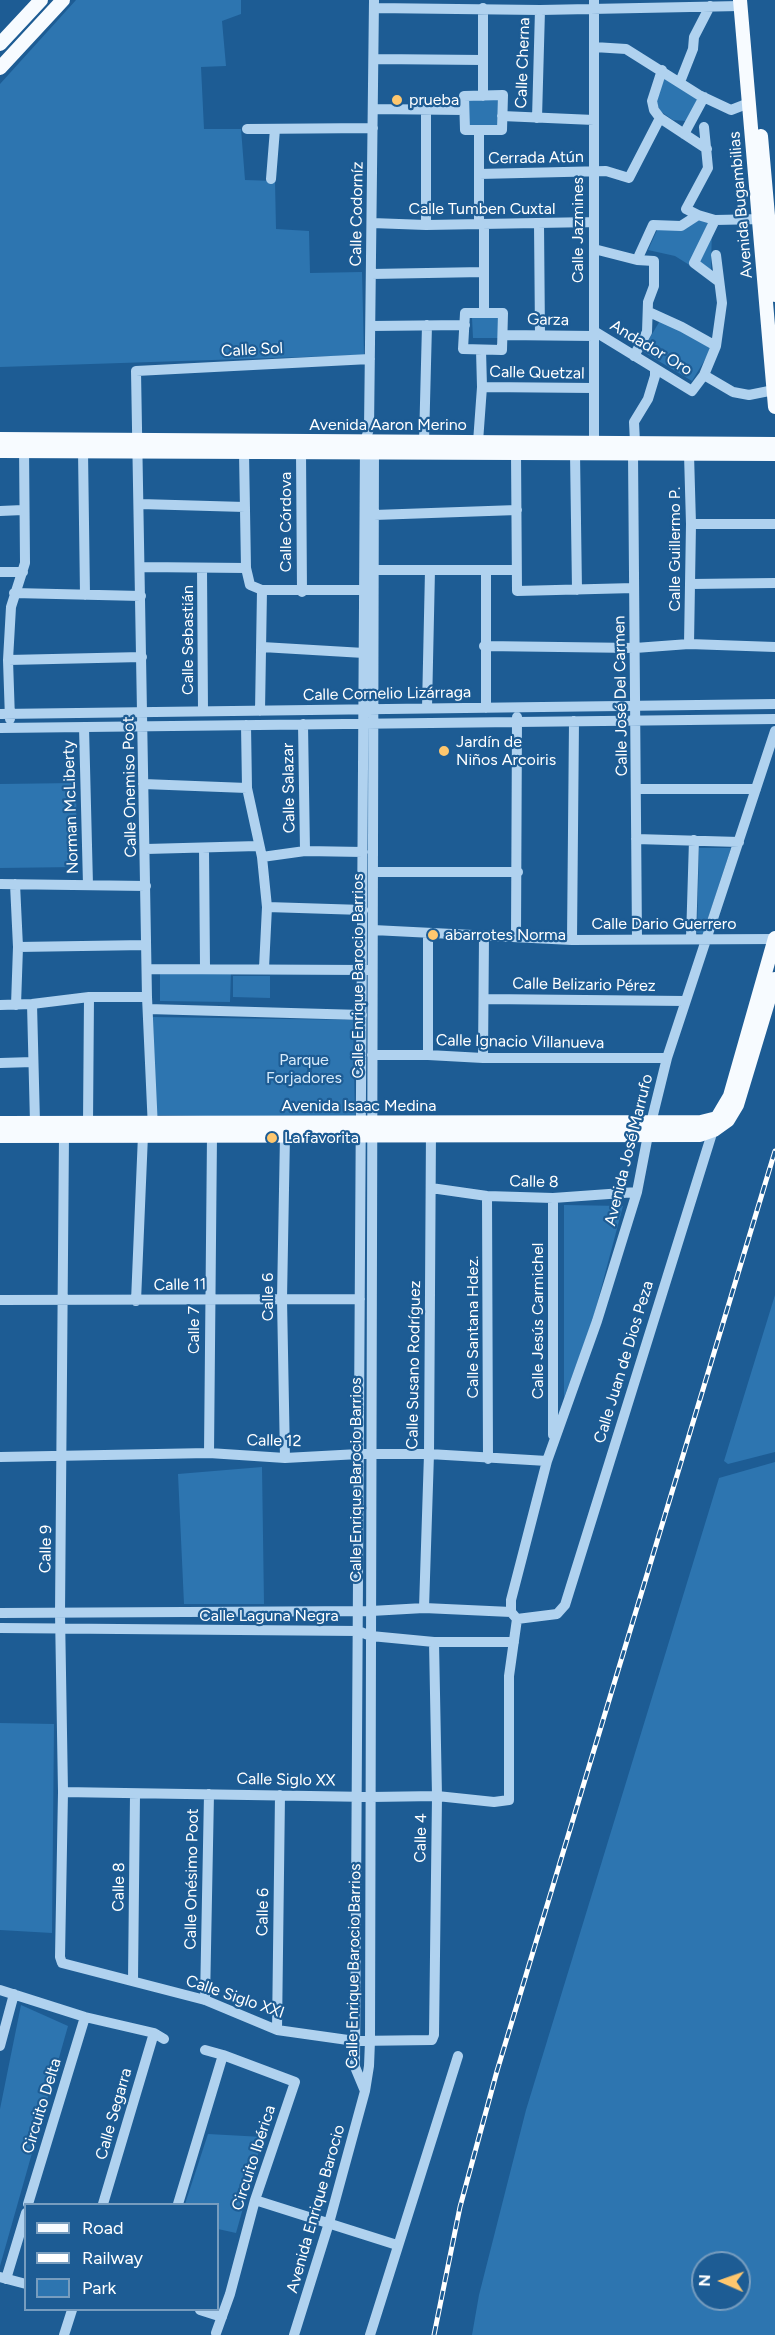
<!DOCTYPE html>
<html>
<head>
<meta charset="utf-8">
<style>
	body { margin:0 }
	#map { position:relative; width:775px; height:2335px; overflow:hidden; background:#1d5c94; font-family:Figtree,sans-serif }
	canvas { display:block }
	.legend { position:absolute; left:24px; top:2203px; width:195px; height:108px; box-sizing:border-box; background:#1d5c94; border:2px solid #779dbf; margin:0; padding:8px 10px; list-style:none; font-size:18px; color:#fff }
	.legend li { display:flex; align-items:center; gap:12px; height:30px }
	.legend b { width:30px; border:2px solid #779dbf }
	.north { position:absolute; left:691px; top:2251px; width:60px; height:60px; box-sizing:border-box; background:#1d5c94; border:2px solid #779dbf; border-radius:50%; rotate:272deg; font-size:16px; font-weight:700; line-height:24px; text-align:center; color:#fff }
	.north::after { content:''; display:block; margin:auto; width:21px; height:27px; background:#fec76e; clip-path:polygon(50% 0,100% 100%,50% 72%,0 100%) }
</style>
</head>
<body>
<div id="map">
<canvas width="775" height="2335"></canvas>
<ul class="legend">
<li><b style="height:8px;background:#f7fbff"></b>Road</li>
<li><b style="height:8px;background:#fff"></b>Railway</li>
<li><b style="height:16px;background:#2d75b0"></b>Park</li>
</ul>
<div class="north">N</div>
</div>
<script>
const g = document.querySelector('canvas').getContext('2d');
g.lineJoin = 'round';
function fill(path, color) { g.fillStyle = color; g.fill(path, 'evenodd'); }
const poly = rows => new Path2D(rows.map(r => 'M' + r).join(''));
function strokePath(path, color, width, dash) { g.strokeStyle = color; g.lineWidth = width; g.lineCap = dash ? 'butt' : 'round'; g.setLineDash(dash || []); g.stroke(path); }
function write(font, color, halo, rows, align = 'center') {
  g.font = font + ' Figtree,sans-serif'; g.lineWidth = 4.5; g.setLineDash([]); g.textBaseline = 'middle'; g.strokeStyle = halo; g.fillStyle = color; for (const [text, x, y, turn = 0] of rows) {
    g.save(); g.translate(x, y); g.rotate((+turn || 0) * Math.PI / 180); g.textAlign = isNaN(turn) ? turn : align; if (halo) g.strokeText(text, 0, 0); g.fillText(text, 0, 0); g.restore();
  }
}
fill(poly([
	[76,0,241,0,241,14,222,21,226,66,201,67,204,129,241,129,245,180,275,181,276,229,309,231,310,273,362,272,364,355,0,367,0,84],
	[666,77,697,98,698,101,686,121,673,120,660,111,655,97,656,90],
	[501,98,500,126,467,127,466,99],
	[705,218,712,222,711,273,699,271,675,256,648,250,659,226],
	[499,317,499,338,473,338,472,318],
	[661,319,712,348,692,381,642,351],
	[76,783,77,867,0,868,0,784],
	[699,848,731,848,703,934,697,933],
	[160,970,231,971,230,1002,160,1001],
	[233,976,270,976,270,998,233,997],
	[153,1017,353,1020,355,1119,154,1115],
	[564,1205,623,1206,593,1319,564,1398],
	[775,1295,775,1452,728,1464,724,1461],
	[775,1462,775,2335,472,2335,479,2295,526,2110,719,1478],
	[703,2263,739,2263,739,2299,703,2299],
	[262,1467,264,1604,184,1604,178,1474],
	[0,1723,54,1724,52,1933,0,1930],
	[21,2005,68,2026,0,2266,0,2109],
	[208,2134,263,2137,236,2233,218,2229,218,2204,185,2204]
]), '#2d75b0');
strokePath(poly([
	[594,0,594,450],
	[374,8,540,10,740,6],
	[483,8,483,96],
	[594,47,626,49,699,95,731,110,749,103],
	[374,59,483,60],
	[662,70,652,101,654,110,660,118,707,149],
	[680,82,693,49,694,37,710,6],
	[503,95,502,130,465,130,464,96,503,95],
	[373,109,464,110],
	[502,116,594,120],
	[537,118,540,10],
	[704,127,708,168,686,209,698,215,715,220,764,219],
	[247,129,373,128],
	[479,130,479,224],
	[684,134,704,97],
	[479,174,606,171,629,178,660,118],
	[271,179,275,129],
	[715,220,694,263,718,281],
	[372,223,426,225,593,222],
	[539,224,540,335],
	[426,225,426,109],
	[594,249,637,260,654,261,654,286,648,302,647,332,634,356],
	[637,260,653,225,681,226,698,215],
	[371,274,484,272],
	[649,312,682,327,716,346],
	[465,313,503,313,502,350,463,349,465,313],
	[484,313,484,224],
	[371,326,465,325],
	[594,331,692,391,704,375,716,346,722,303,716,255],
	[503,335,594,336],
	[704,375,733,392,749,395,774,390],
	[482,387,593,388],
	[424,442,427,325],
	[478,442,482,387,481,350],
	[635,443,634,422,648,399,655,376,655,370],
	[83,451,85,595],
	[244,452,246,568,250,585,262,590,370,590],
	[301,452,302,592],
	[516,453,517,591,634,588],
	[575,453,577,590],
	[633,453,637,939],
	[140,504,245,507],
	[0,511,23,510],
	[374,515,517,510],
	[691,524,775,524],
	[141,567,246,568],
	[202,568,203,711],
	[374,570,516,570],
	[0,572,23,572],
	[691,584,775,583],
	[14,593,141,596],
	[689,644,691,524,689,454],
	[484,646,635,648,689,644,775,647],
	[262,647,364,653],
	[8,660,142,657],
	[427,708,430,570],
	[486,708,486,570],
	[260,711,262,590],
	[0,714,775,704],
	[10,719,8,660,11,607,25,563,24,446],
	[303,724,305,851],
	[246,725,247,788,262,857,267,907,264,968],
	[84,727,88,885],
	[0,728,775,719],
	[143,784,247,788],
	[637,789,756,789],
	[636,839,739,842],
	[204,848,205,968],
	[146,849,258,846],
	[262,857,305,851,363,852],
	[373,872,518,872],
	[0,884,146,886],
	[15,884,18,947,16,1005],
	[267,907,363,910],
	[373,930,572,940,775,939],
	[428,933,428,1055],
	[516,936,517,717],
	[691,939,694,840],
	[572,940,574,721],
	[18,947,146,945],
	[148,969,367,970],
	[484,999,685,1001],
	[32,1004,35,1123],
	[0,1005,32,1004,89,997,147,997],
	[148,1009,362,1015],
	[372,1055,428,1055,483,1058,667,1058],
	[483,1058,484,936],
	[0,1063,33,1062],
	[88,1123,89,997],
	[153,1129,147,997,136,371,370,359],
	[64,1135,60,1613,63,1792,60,1957,62,1963,205,2000,277,2030,355,2041,432,2040,434,2035,437,1796,434,1642],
	[431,1188,487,1196,553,1198,637,1192],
	[487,1196,488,1459],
	[553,1198,553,1435],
	[0,1300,360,1299],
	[136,1301,143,1135],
	[209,1453,212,1135],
	[0,1457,209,1453,285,1458,359,1454,429,1454,547,1461],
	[285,1458,282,1299,285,1135],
	[424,1608,429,1454,431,1129],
	[511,1612,511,1600,547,1461,597,1321,637,1192,648,1135,667,1058,775,731],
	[0,1613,371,1611,424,1608,511,1612,517,1619,509,1676,509,1800,494,1802,437,1796,371,1797,63,1792],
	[517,1619,557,1614,565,1605,714,1127],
	[0,1628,358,1631,371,1636,434,1642,514,1642],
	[133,1980,135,1794],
	[0,1990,85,2017,154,2033,164,2039],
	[205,2000,209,1794],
	[277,2030,280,1795],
	[0,2046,14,1994],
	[205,2050,223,2055,295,2082,255,2200,230,2294,216,2333],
	[365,2091,355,2067,365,441,369,429,374,0],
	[255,2200,397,2245],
	[28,2204,85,2017],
	[103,2204,154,2033],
	[178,2204,223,2055],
	[0,2277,26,2284],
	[6,2279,26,2213],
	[200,2310,222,2317],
	[64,2335,72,2310],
	[294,2335,329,2223,365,2091,369,2066,370,2041,374,446],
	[370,2335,458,2056]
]), '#b0d2ef', 10);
strokePath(poly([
	[740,0,775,407],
	[0,44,41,0],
	[0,68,63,0],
	[761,136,775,295],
	[0,439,775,444],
	[0,451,775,454],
	[0,1123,701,1122,717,1118,730,1096,775,938],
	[0,1136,700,1135,714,1130,728,1120,737,1105,775,979]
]), '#f7fbff', 14);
const rail = poly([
	[434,2335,460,2207,497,2071,775,1151]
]);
strokePath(rail, '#fff', 5);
strokePath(rail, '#1d5c94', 3, [9]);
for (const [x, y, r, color] of [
	[397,100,6,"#fec76e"],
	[444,751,6,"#fec76e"],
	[433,935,6,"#fec76e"],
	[272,1138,6,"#fec76e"]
]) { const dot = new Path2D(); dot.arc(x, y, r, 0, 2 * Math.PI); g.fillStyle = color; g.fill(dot); strokePath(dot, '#1d5c94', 2); }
write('16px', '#fff', '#1d5c94', [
	["Calle Cherna",523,63,-88],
	["Cerrada Atún",536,158,-1],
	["Avenida Bugambilias",741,205,-95],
	["Calle Tumben Cuxtal",482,209],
	["Calle Codorníz",357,214,-89],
	["Calle Jazmines",578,230,-90],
	["Garza",548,320,1],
	["Andador Oro",651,348,31],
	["Calle Sol",252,350,-3],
	["Calle Quetzal",537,373,1],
	["Avenida Aaron Merino",388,425],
	["Calle Córdova",286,522,-90],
	["Calle Guillermo P.",675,549,-90],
	["Calle Sebastián",188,640,-90],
	["Calle Cornelio Lizárraga",387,694,-1],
	["Calle José Del Carmen",621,696,-91],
	["Calle Onemiso Poot",130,787,-91],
	["Calle Salazar",289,788,-91],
	["Norman McLiberty",71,807,-92],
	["Calle Dario Guerrero",664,924],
	["Calle Enrique Barocio Barrios",358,976,-90],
	["Calle Belizario Pérez",584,985,1],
	["Calle Ignacio Villanueva",520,1042,1],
	["Avenida Isaac Medina",359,1106],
	["Avenida José Marrufo",629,1150,-76],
	["Calle 8",534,1182,1],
	["Calle 11",180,1285,-1],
	["Calle 6",268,1297,-90],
	["Calle Jesús Carmichel",538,1321,-90],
	["Calle Santana Hdez.",473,1327,-90],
	["Calle 7",194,1330,-90],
	["Calle Juan de Dios Peza",624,1362,-73],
	["Calle Susano Rodríguez",414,1365,-89],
	["Calle 12",274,1441,1],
	["Calle Enrique Barocio Barrios",356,1480,-90],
	["Calle 9",46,1549,-89],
	["Calle Laguna Negra",269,1616],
	["Calle Siglo XX",286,1780,1],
	["Calle 4",421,1838,-89],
	["Calle Onésimo Poot",192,1879,-89],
	["Calle 8",119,1887,-89],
	["Calle 6",263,1912,-89],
	["Calle Enrique Barocio Barrios",354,1966,-89],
	["Calle Siglo XXI",235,1997,19],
	["Circuito Delta",42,2106,-73],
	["Calle Segarra",114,2114,-74],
	["Circuito Ibérica",254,2158,-72],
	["Avenida Enrique Barocio",316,2209,-74]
]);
write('16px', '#fff', '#1d5c94', [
	["prueba",409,100],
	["Jardín de",456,742],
	["Niños Arcoiris",456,760],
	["abarrotes Norma",445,935],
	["La favorita",284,1138]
], 'left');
write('16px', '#d6eafa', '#1d5c94', [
	["Parque",304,1060],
	["Forjadores",304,1078]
]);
</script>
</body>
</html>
